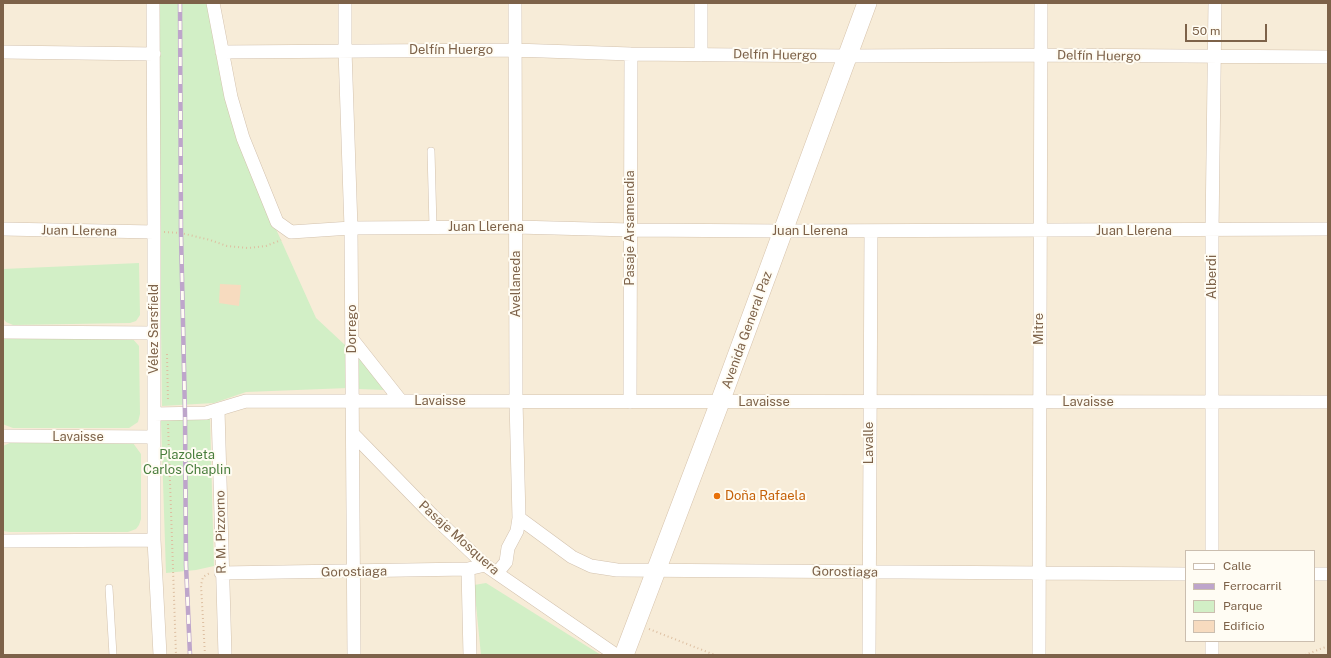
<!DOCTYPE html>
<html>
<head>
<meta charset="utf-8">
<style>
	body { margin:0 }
	#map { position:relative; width:1331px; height:658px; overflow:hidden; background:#fef9ea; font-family:"Public Sans",sans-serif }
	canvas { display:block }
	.frame { position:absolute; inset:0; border:4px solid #7d6249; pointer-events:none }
	.legend { position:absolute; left:1185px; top:550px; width:130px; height:92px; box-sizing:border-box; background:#fffcf3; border:1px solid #cbbeaf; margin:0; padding:5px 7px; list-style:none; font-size:12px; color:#7d6249 }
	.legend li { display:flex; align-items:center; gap:8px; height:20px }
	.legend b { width:20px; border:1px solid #cbbeaf }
	.scale { position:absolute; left:1185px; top:24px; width:82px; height:18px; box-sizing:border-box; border:2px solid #7d6249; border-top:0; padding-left:5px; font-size:12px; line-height:14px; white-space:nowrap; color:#7d6249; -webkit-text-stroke:3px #fffcf3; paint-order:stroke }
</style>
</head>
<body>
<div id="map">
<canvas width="1331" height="658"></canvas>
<div class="frame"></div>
<ul class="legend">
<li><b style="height:5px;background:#fff"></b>Calle</li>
<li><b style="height:5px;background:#bea5cb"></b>Ferrocarril</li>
<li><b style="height:11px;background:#d2efc6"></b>Parque</li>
<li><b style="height:11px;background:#f7dbbf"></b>Edificio</li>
</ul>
<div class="scale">50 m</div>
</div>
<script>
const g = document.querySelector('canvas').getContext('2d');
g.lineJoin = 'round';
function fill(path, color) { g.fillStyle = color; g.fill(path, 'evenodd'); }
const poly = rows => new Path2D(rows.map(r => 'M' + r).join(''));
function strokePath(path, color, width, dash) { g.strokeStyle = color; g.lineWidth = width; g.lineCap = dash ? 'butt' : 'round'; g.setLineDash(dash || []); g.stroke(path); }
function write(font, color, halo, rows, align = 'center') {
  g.font = font + ' "Public Sans",sans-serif'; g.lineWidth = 4; g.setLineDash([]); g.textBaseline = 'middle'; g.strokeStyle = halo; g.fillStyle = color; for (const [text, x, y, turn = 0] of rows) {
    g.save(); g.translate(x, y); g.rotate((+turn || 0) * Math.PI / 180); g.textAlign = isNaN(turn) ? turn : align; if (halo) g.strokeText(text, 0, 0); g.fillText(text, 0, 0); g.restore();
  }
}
fill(poly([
	[3,3,1328,3,1328,655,3,655],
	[1186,551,1314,551,1314,641,1186,641]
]), '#f7ecd8');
fill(poly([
	[157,3,209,3,276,229,316,318,345,345,348,388,246,392,214,403,162,406],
	[139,263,140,315,136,321,130,323,13,325,6,322,3,318,3,269],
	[7,337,131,337,139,346,140,414,138,422,129,428,13,428,5,425,3,424,3,339],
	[358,357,385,390,359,389],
	[210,418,214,566,196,570,166,573,161,421],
	[12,442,133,443,141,454,141,519,139,525,136,529,128,532,9,532,3,531,3,446],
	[486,583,601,655,481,655,474,585]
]), '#d2efc6');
fill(poly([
	[220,284,241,285,239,306,219,303]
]), '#f7dbbf');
const service = poly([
	[431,151,433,227],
	[109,588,113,655]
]);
const minor = poly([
	[153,3,154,232,154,540,160,655],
	[213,3,231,97,243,138,277,222,291,232,351,228,516,227,630,230,783,231,1328,229],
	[345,3,345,50,351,228,354,655],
	[701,3,701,55],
	[3,52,154,54],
	[222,52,514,50,631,54,848,56,1041,55,1328,57],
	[3,229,154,232],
	[3,332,154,333],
	[352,339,401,401],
	[630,402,631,54],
	[218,410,225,655],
	[154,414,206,413,246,401,1328,402],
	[353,434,432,515,485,565,616,655],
	[3,436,154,437],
	[519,518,572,557,591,566,617,570,1186,574],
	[3,541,154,540],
	[1212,551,1212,231,1215,3],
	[468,569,470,655],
	[221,573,468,569,485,565],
	[497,573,506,562,508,548,517,531,519,518,516,401,515,3],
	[1314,574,1328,574],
	[869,655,871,231],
	[1039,655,1041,3],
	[1212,655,1212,641]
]);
const secondary = poly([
	[624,655,720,402,867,3]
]);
strokePath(service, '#d3c2ae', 8);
strokePath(minor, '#d3c2ae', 14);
strokePath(secondary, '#d7c3ab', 20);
strokePath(poly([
	[164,232,181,233,210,240,227,246,248,248,266,246,281,240],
	[167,354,168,402],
	[168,424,176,655],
	[649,629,715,655],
	[205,655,201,585,203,577,210,573],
	[1305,655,1328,646]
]), '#ddbfa1', 2, [1, 3]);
strokePath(service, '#fff', 7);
strokePath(minor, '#fff', 13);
strokePath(secondary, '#fff', 19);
const rail = poly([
	[180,3,181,233,185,414,186,565,190,655]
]);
strokePath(rail, '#bea5cb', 4.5);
strokePath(rail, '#fffcf3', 3, [9]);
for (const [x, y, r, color] of [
	[717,496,4,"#e8710a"]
]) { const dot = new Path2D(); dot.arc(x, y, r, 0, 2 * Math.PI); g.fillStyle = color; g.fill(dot); strokePath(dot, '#fffcf3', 1.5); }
write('13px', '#7d6249', '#fffcf3', [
	["Delfín Huergo",451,50],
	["Delfín Huergo",775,55,1],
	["Delfín Huergo",1099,56,1],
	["Juan Llerena",486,227],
	["Pasaje Arsamendia",630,228,-90],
	["Juan Llerena",79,231,1],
	["Juan Llerena",810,231],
	["Juan Llerena",1134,231],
	["Alberdi",1212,277,-90],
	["Avellaneda",516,284,-90],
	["Vélez Sarsfield",154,329,-90],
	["Dorrego",352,329,-90],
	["Mitre",1039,329,-90],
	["Avenida General Paz",747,330,-70],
	["Lavaisse",440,401],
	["Lavaisse",764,402],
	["Lavaisse",1088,402],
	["Lavaisse",78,437],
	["Lavalle",869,443,-90],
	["R. M. Pizzorno",221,532,-91],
	["Pasaje Mosquera",459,538,42],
	["Gorostiaga",354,572,-1],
	["Gorostiaga",845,572,1]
]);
write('13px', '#497e3d', '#fffcf3', [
	["Plazoleta",187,455],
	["Carlos Chaplin",187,470]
]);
write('13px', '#c56008', '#fffcf3', [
	["Doña Rafaela",725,496]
], 'left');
</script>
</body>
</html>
